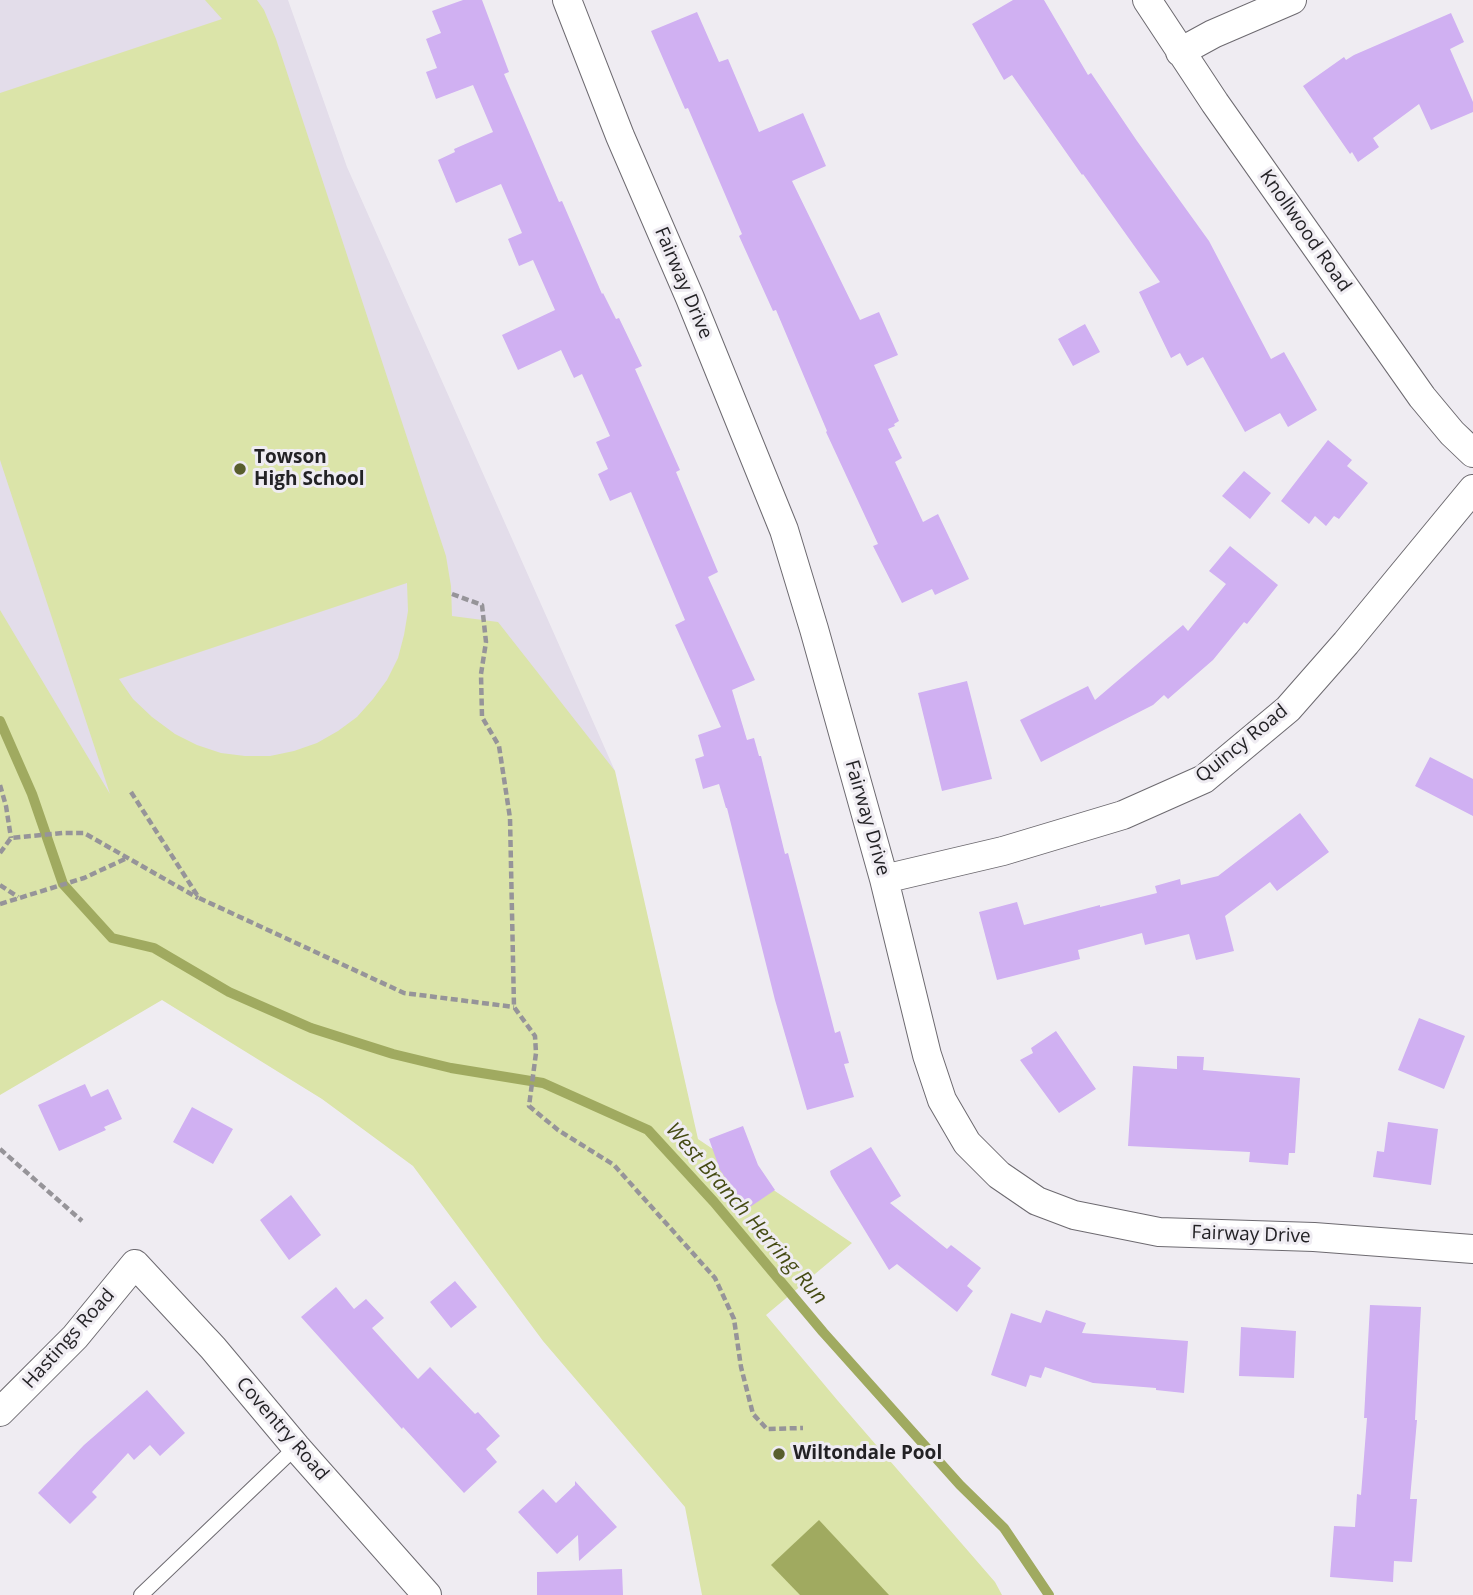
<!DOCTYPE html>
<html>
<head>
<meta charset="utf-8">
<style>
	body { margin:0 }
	canvas { display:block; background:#efecf2 }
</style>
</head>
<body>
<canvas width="1473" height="1595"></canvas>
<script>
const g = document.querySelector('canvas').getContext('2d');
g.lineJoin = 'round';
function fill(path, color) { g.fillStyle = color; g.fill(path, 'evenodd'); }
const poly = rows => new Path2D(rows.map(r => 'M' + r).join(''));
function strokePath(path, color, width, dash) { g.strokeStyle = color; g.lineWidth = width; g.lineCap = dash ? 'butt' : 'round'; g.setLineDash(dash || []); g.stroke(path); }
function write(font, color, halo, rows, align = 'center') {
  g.font = font + ' "Open Sans",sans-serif'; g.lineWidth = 6; g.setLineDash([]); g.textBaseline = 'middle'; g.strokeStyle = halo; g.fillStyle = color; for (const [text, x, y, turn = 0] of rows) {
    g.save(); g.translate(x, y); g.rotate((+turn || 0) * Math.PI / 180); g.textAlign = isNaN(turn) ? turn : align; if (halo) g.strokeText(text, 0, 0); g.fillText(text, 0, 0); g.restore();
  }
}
fill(poly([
	[0,0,288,0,347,167,615,771,0,919]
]), '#e3ddea');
fill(poly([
	[205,0,257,0,264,10,276,39,446,556,451,586,452,616,498,622,615,771,698,1139,852,1243,766,1315,838,1401,995,1582,1002,1595,702,1595,685,1507,543,1341,413,1166,322,1099,162,1000,0,1095,0,610,110,794,0,460,0,93,222,19],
	[407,583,408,611,404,635,398,658,387,680,373,699,357,717,338,731,317,743,294,751,270,756,245,756,221,753,197,745,175,734,152,717,133,699,119,679]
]), '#dbe4a9');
fill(poly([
	[819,1520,889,1595,800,1595,771,1565]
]), '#a0aa60');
strokePath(poly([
	[0,721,32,794,63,884,112,938,154,948,229,992,311,1028,393,1054,451,1068,543,1083,648,1130,714,1202,823,1332,960,1485,1004,1528,1049,1595]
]), '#a0aa60', 10);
fill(poly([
	[463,0,482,0,509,72,504,74,559,202,562,201,602,294,603,293,616,319,619,318,642,366,635,369,680,470,676,472,718,572,708,577,755,680,732,690,747,740,754,738,759,756,761,756,785,854,788,853,835,1033,840,1031,849,1063,844,1064,854,1097,807,1110,775,1000,727,808,726,808,719,784,703,789,695,759,704,756,698,735,721,727,675,625,685,620,631,492,610,501,598,474,608,469,596,442,610,436,582,374,574,378,561,350,518,370,502,335,555,310,533,260,519,266,508,239,522,233,501,184,456,203,438,160,455,152,454,149,493,132,473,85,436,99,426,72,437,68,426,39,441,33,432,11],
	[1013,0,1044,0,1088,75,1091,73,1137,141,1209,241,1271,359,1284,352,1317,410,1288,427,1280,413,1245,432,1203,357,1187,366,1180,353,1171,358,1139,292,1160,282,1083,174,1082,175,1012,75,1004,80,972,24],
	[697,12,719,62,728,59,759,132,803,113,826,166,792,181,860,320,879,312,898,355,874,365,899,421,894,424,895,426,888,429,902,458,895,462,923,522,938,514,969,579,935,595,932,589,902,603,873,546,878,544,826,432,827,431,776,310,773,311,739,236,742,234,688,108,685,109,651,31],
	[1451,13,1464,42,1450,49,1473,102,1473,112,1431,130,1419,104,1373,138,1379,147,1358,162,1352,152,1350,154,1303,86,1344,57,1346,60,1354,55],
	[1085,324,1100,352,1073,366,1058,339],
	[1328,440,1352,460,1347,466,1368,483,1339,519,1334,516,1326,526,1315,516,1309,524,1281,501],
	[1244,471,1271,493,1250,519,1222,496],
	[1230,546,1278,585,1247,624,1244,622,1213,660,1168,699,1164,695,1153,705,1041,762,1020,720,1088,686,1095,700,1183,625,1188,631,1226,584,1209,571],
	[967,681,992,779,942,791,918,693],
	[1430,757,1473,779,1473,816,1415,786],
	[1300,813,1329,852,1277,891,1270,882,1225,916,1234,951,1196,960,1189,934,1145,945,1142,933,1078,950,1080,959,997,980,979,912,1017,902,1024,925,1100,905,1100,907,1157,893,1155,886,1180,879,1181,885,1218,876],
	[1419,1018,1465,1036,1444,1089,1398,1070],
	[1056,1031,1096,1089,1059,1113,1020,1060,1033,1053,1031,1048],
	[1177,1056,1204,1057,1203,1070,1300,1078,1295,1153,1289,1153,1288,1165,1249,1162,1250,1152,1128,1146,1133,1066,1177,1069],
	[85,1084,91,1097,108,1089,122,1119,104,1127,106,1130,59,1151,38,1105],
	[192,1107,233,1129,213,1164,173,1142],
	[1388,1122,1438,1129,1431,1185,1373,1177,1377,1151,1384,1152],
	[743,1126,758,1165,775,1190,747,1209,720,1170,709,1139],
	[871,1147,901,1196,890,1203,947,1249,951,1245,981,1268,967,1286,973,1291,957,1312,897,1264,889,1270,831,1175,830,1171],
	[291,1195,321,1235,289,1260,260,1220],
	[455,1281,477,1307,451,1328,430,1302],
	[336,1287,354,1309,366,1299,384,1318,372,1328,418,1379,430,1367,475,1414,478,1412,500,1436,486,1449,497,1462,464,1493,403,1427,402,1429,301,1317],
	[1370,1305,1421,1307,1415,1420,1417,1420,1410,1499,1417,1499,1412,1562,1394,1561,1393,1582,1330,1577,1334,1526,1355,1527,1357,1494,1361,1495,1367,1418,1364,1418],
	[1046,1310,1086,1323,1082,1333,1188,1341,1184,1393,1156,1390,1156,1388,1093,1383,1045,1367,1041,1378,1030,1375,1026,1387,991,1375,1011,1313,1041,1323],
	[1241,1327,1296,1331,1294,1378,1239,1376],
	[147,1390,185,1433,160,1456,150,1445,134,1460,128,1453,92,1492,97,1497,70,1524,38,1493,84,1445],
	[575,1481,617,1527,579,1561,578,1535,557,1554,518,1512,543,1489,556,1503,575,1485],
	[622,1569,623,1595,537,1595,537,1572]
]), '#d0b0f2');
const lane = poly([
	[141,1595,296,1447]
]);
const street = poly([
	[567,0,620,136,690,298,784,530,814,629,884,879,927,1055,942,1100,967,1143,999,1175,1037,1201,1074,1215,1159,1232,1314,1237,1473,1249],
	[1147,0,1215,103,1422,397,1452,433,1473,453],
	[1180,52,1213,34,1292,0],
	[884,879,1003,851,1123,815,1204,779,1288,709,1346,643,1473,489],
	[0,1412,75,1337,135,1264,213,1348,296,1447,427,1595]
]);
strokePath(lane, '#6d6a70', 16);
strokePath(street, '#6d6a70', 30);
strokePath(poly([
	[452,594,482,605,486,642,481,674,482,717,499,746,510,818,514,1007,535,1036,536,1053,529,1106,558,1130,614,1165,715,1278,734,1319,741,1367,753,1414,767,1429,803,1428],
	[0,785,6,806,11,838],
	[131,792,199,898,404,993,514,1007],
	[0,853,11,838,63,833,84,833,198,898],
	[0,885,18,897],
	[0,904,84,878,127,858],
	[0,1149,82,1221]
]), '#969499', 4.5, [7, 3.5]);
strokePath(lane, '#fff', 14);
strokePath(street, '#fff', 28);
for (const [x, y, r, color] of [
	[240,469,7,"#585e2d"],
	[779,1454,7,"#585e2d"]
]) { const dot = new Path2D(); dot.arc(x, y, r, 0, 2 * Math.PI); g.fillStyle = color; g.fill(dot); strokePath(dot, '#efecf2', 2.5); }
write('19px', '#232225', '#efecf2', [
	["Knollwood Road",1305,231,55],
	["Fairway Drive",683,283,67],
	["Quincy Road",1242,744,-39],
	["Fairway Drive",867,818,74],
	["Fairway Drive",1251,1235,2],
	["Hastings Road",69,1339,-48],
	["Coventry Road",282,1429,49]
]);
write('bold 19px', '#232225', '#efecf2', [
	["Towson",254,458],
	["High School",254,480],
	["Wiltondale Pool",793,1454]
], 'left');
write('italic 21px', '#454b13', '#efecf2', [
	["West Branch Herring Run",746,1214,49]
]);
</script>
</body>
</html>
